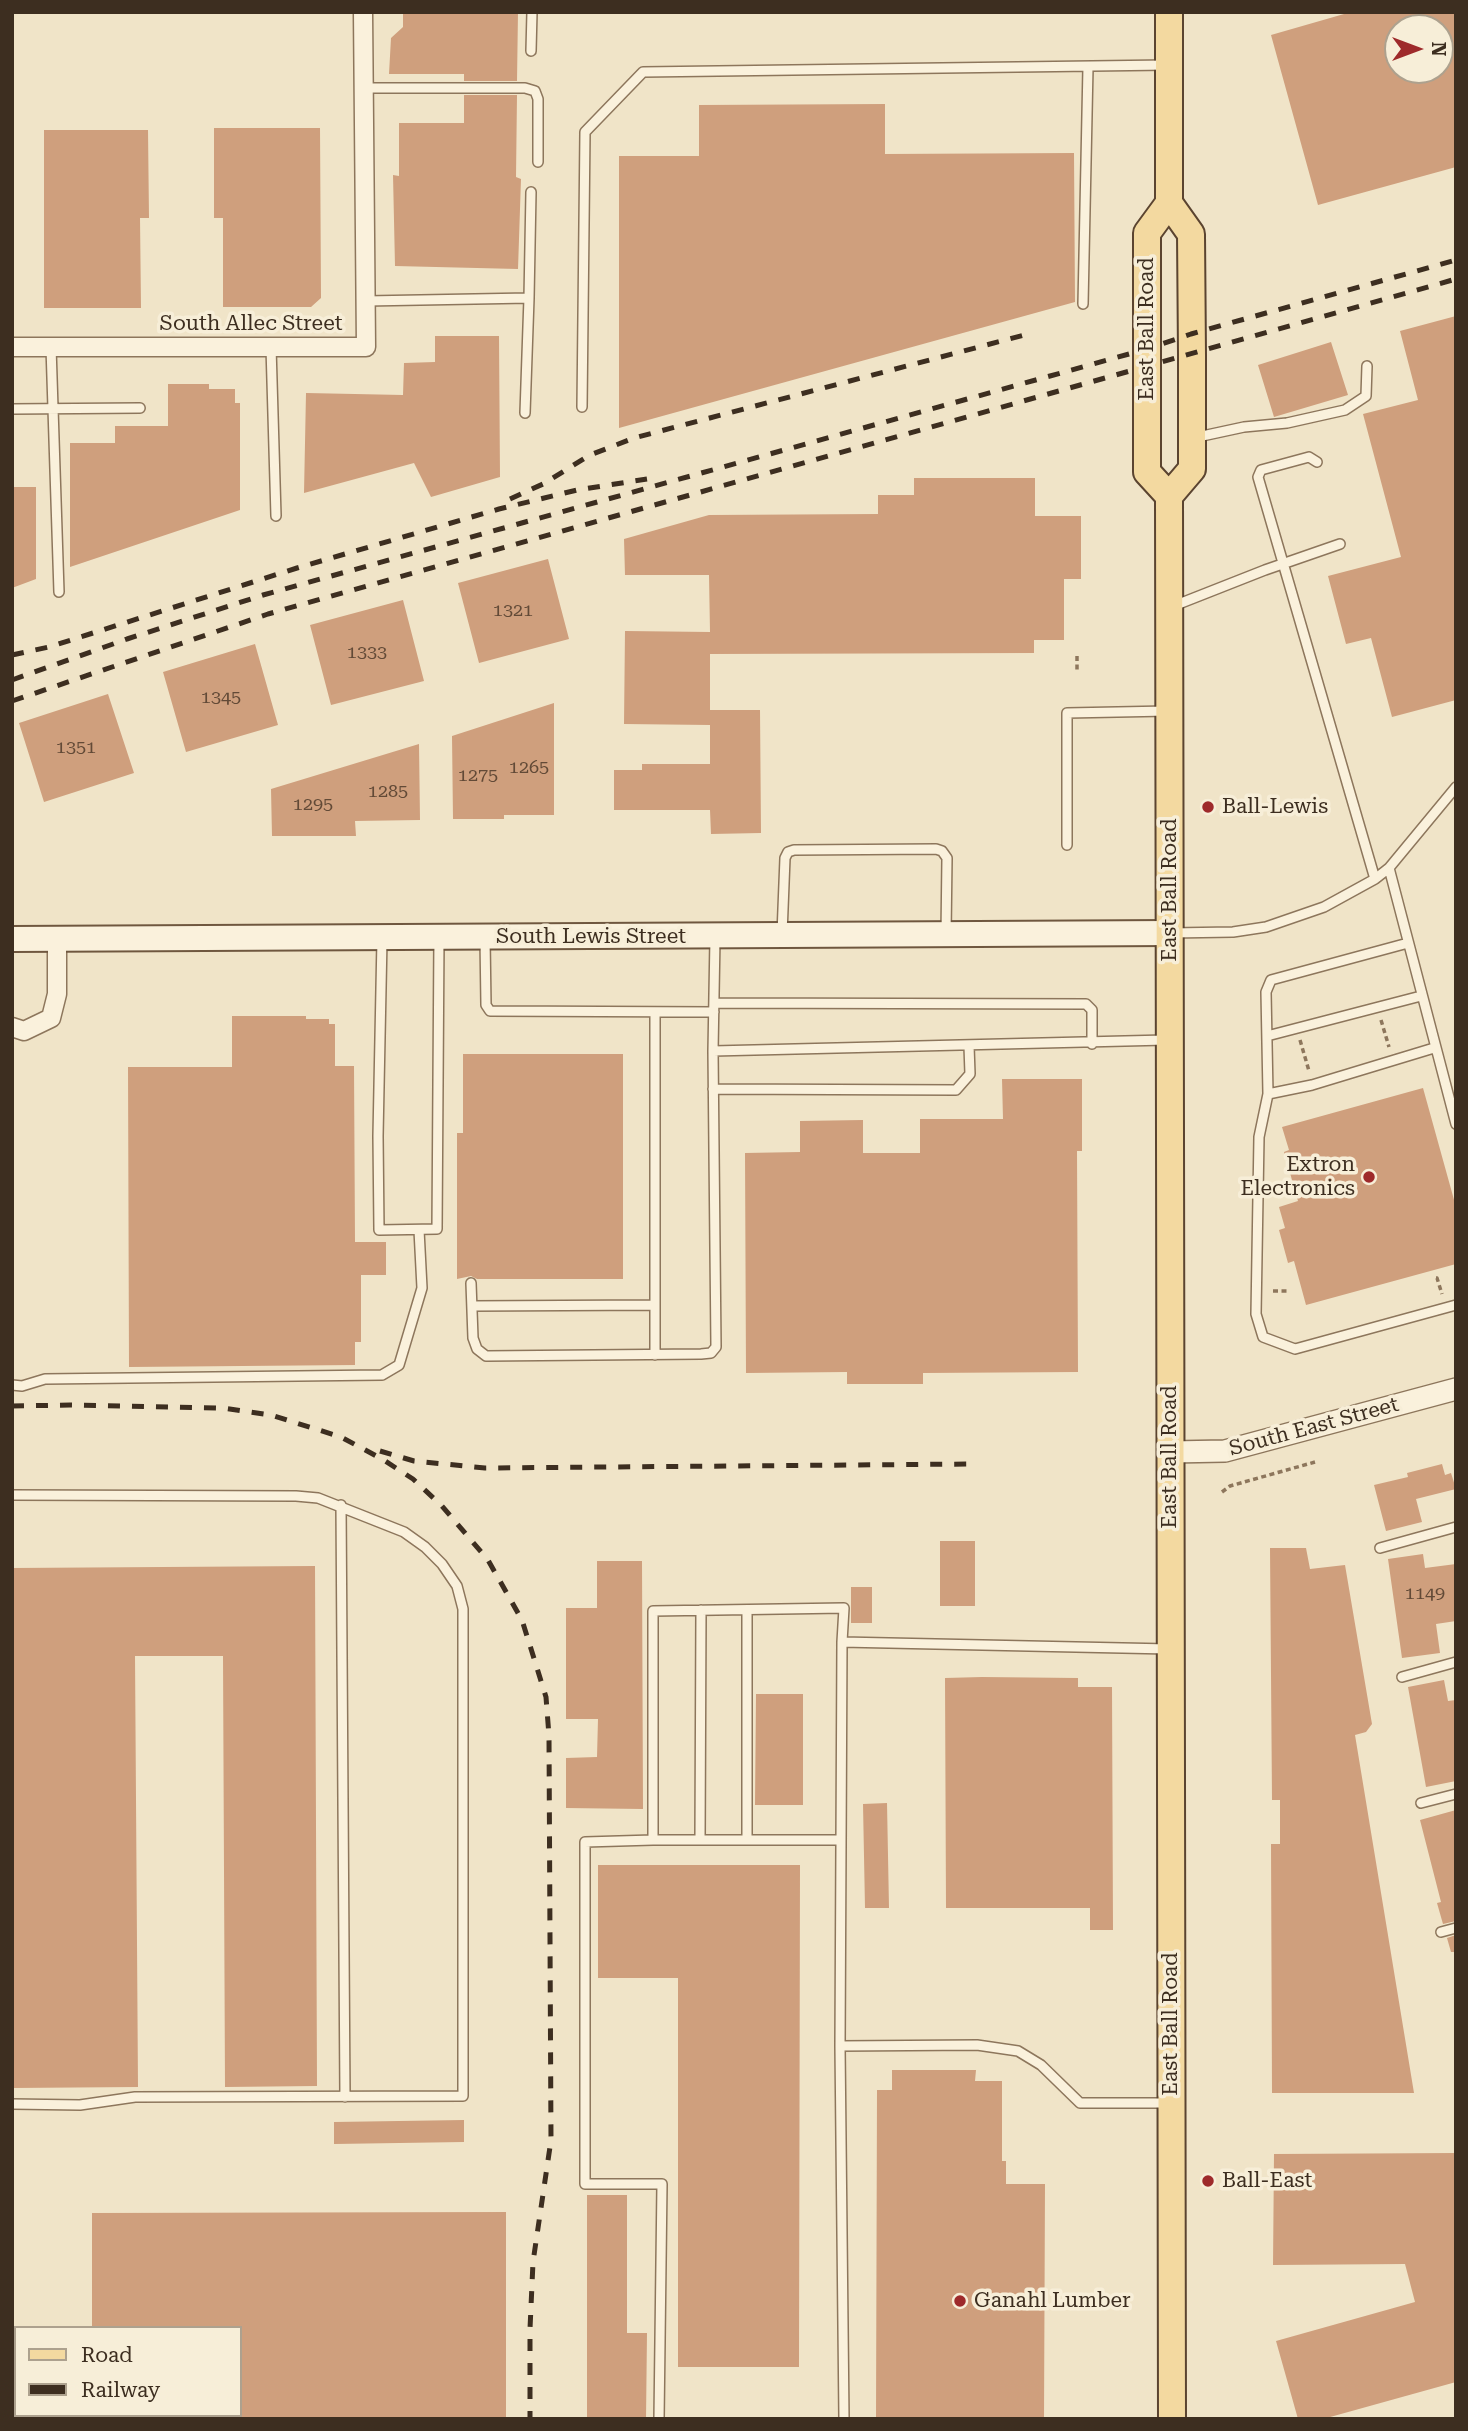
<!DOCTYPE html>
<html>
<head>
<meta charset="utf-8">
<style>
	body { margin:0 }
	#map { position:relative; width:1468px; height:2431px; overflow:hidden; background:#f0e4c8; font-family:"Roboto Serif",serif }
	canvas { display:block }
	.frame { position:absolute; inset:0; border:14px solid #3d2e20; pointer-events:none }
	.legend { position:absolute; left:14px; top:2326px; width:228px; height:91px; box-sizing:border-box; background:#f7eed8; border:2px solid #ada18e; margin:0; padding:9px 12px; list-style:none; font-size:21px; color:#3d2e20 }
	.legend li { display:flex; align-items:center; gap:14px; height:35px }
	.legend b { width:35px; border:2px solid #ada18e }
	.north { position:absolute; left:1384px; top:14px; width:70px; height:70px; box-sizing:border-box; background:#f7eed8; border:2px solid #ada18e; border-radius:50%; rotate:90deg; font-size:19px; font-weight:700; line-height:28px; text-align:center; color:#3d2e20 }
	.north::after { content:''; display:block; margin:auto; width:24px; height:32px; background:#9e2a2b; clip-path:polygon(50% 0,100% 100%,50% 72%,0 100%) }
</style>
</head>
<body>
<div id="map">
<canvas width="1468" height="2431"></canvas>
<div class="frame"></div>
<ul class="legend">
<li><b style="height:9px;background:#f3d9a0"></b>Road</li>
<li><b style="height:9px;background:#3d2e20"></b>Railway</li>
</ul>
<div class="north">N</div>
</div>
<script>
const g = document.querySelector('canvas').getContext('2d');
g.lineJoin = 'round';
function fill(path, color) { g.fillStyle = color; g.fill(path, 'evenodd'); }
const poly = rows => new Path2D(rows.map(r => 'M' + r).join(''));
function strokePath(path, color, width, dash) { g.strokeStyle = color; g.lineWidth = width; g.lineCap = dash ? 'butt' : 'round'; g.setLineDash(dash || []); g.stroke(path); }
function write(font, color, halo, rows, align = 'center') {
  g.font = font + ' "Roboto Serif",serif'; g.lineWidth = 7; g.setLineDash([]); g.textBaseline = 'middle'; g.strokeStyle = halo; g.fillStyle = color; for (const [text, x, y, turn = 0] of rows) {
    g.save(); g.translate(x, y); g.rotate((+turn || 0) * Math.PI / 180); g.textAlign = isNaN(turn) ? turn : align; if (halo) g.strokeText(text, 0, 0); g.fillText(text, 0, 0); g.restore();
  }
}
fill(poly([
	[403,12,518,12,517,81,464,81,464,74,389,74,391,38,403,27],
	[1351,12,1456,12,1456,167,1318,205,1271,35],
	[1398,28,1440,28,1440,70,1398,70],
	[464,95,517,95,516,177,521,179,518,269,395,266,393,175,399,176,399,123,464,123],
	[885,104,885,154,1074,153,1075,302,619,428,619,156,699,156,699,105],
	[214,128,320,128,321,298,311,307,223,307,223,218,214,218],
	[44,130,148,130,149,218,140,218,141,308,44,308],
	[1456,316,1456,700,1392,717,1371,638,1346,644,1328,576,1401,557,1363,414,1418,400,1400,331],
	[435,336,499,336,500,477,431,497,414,463,304,493,306,393,403,395,404,363,435,362],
	[1331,342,1348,395,1274,417,1258,365],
	[168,384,209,384,209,389,235,389,235,403,240,403,240,510,70,567,70,443,115,443,115,426,168,426],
	[914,478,1035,478,1035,516,1081,516,1081,579,1064,579,1064,640,1034,640,1034,653,710,654,710,710,760,710,761,833,711,834,710,810,614,810,614,770,642,770,642,764,710,764,710,725,624,724,625,631,710,632,709,575,625,575,624,539,709,515,878,514,878,495,914,495],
	[12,487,36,487,36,579,12,588],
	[548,559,569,639,479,663,458,583],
	[403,600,424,681,331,705,310,625],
	[255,644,278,725,186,752,163,672],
	[108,694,134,773,44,802,19,723],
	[554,703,554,815,504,815,504,819,453,819,452,736],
	[419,744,420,820,355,821,356,836,272,836,271,789],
	[232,1016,306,1016,306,1019,329,1019,329,1024,335,1024,335,1066,354,1066,355,1242,386,1242,386,1275,361,1275,361,1342,355,1342,355,1365,129,1367,128,1067,232,1067],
	[463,1054,623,1054,623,1279,477,1279,471,1276,457,1279,457,1133,463,1133],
	[1002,1079,1082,1079,1082,1151,1077,1151,1078,1372,923,1373,923,1384,847,1384,847,1372,746,1373,745,1153,800,1152,800,1121,863,1120,863,1153,920,1153,920,1119,1003,1119],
	[1423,1088,1456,1207,1456,1264,1306,1305,1294,1261,1288,1263,1279,1230,1285,1228,1279,1207,1298,1201,1284,1152,1289,1150,1282,1127],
	[1442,1464,1445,1475,1451,1473,1456,1489,1416,1499,1422,1522,1386,1531,1374,1485,1408,1477,1407,1473],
	[940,1541,975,1541,975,1606,940,1606],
	[1270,1548,1306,1548,1310,1569,1345,1565,1372,1724,1366,1732,1355,1735,1414,2093,1272,2093,1271,1844,1280,1844,1280,1800,1272,1800],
	[1423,1554,1425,1568,1456,1564,1456,1621,1436,1624,1440,1653,1402,1658,1388,1559],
	[597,1561,642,1561,643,1809,566,1808,566,1758,597,1757,598,1719,566,1719,566,1608,597,1608],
	[315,1566,317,2086,225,2087,223,1656,135,1656,138,2087,12,2088,12,1568],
	[851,1587,872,1587,872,1623,851,1623],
	[982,1677,1078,1678,1078,1687,1112,1687,1113,1930,1090,1930,1090,1908,946,1908,945,1678],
	[1444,1680,1448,1701,1456,1700,1456,1781,1426,1787,1408,1687],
	[756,1694,803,1694,803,1805,755,1805],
	[887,1803,889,1908,865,1908,863,1804],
	[1456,1810,1456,1921,1443,1924,1437,1903,1441,1902,1420,1820],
	[598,1865,800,1865,799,2367,678,2367,678,1978,598,1978],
	[1456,1935,1456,1952,1451,1952,1447,1938],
	[892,2070,976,2070,975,2081,1002,2081,1002,2161,1006,2161,1006,2184,1045,2184,1044,2419,876,2419,877,2090,892,2090],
	[464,2120,464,2142,334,2144,334,2122],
	[1456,2153,1456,2382,1323,2419,1298,2419,1276,2341,1415,2302,1405,2264,1273,2265,1274,2154],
	[587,2195,627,2195,627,2333,647,2333,646,2419,587,2419],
	[506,2212,506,2419,240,2419,240,2328,92,2328,92,2213]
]), '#cf9f7d');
const service = poly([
	[531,51,532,12],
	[364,88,525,88,535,91,538,99,538,162],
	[366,301,529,298,531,192],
	[1083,304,1088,67],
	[51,347,59,592],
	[271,347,276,516],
	[582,407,585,132,643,72,1167,65],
	[12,409,140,408],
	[525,413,529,298],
	[1193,438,1244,427,1287,423,1345,410,1366,396,1367,366],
	[1317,462,1309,457,1261,470,1258,477,1375,879],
	[1171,607,1265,570,1340,544],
	[1067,845,1067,713,1168,711],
	[1389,868,1456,1124],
	[1171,933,1233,932,1266,927,1324,907,1375,879,1389,868,1456,787],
	[782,934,785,858,788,852,794,850,936,849,942,851,947,858,946,934],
	[382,939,378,1136,379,1230,437,1229,439,937],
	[485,939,486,1005,490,1011,714,1012],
	[714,1003,1086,1004,1092,1010,1092,1044],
	[655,1012,655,1355],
	[1267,1036,1421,996],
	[1434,1048,1312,1085,1268,1094,1259,1137,1256,1314,1263,1337,1295,1349,1456,1305],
	[713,1051,1166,1040],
	[713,1089,956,1090,970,1074,969,1046],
	[1268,1094,1266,992,1271,980,1408,943],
	[471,1283,473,1338,477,1349,486,1356,701,1354,711,1353,716,1347,713,1051,715,938],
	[472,1306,655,1305],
	[12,1385,22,1386,45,1379,382,1375,399,1365,422,1288,419,1230],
	[12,1495,296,1496,318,1498,404,1532,425,1547,442,1564,457,1586,463,1609,463,2096,135,2097,80,2105,12,2104],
	[341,1505,345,2097],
	[1380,1548,1456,1527],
	[747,1610,747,1840],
	[1402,1677,1456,1662],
	[1421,1803,1456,1794],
	[653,1840,841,1840],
	[700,1840,701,1610],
	[1441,1932,1456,1928],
	[840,2046,842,1642],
	[659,2419,662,2184,585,2184,585,1842,653,1840,653,1611,844,1608,842,1642,1169,1649],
	[844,2419,840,2046,977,2045,1018,2051,1041,2065,1080,2103,1170,2103]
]);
const minor = poly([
	[12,347,366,347,363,12],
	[12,1027,24,1031,51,1018,57,994,57,939]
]);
const tertiary = poly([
	[1171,1452,1225,1451,1456,1389]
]);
const secondary = poly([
	[12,939,1170,933]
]);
const primary = poly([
	[1169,12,1169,203,1191,234,1192,355,1192,469,1169,496,1172,2419],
	[1169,203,1147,233,1147,472,1169,496]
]);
strokePath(service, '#8d765c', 12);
strokePath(minor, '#8d765c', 21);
strokePath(tertiary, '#8d765c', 24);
strokePath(secondary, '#6f573f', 28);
strokePath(primary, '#5b4430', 30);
strokePath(poly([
	[1077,656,1077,671],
	[1381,1020,1389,1047],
	[1300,1040,1309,1071],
	[1436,1278,1437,1278,1442,1294],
	[1273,1291,1289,1291],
	[1222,1492,1230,1486,1315,1462]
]), '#8d765c', 3.5, [5, 3.5]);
strokePath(service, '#faf1dc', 9);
strokePath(minor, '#faf1dc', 18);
strokePath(tertiary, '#faf1dc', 21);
strokePath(secondary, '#faf1dc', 24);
strokePath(primary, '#f3d9a0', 26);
strokePath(poly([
	[510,499,543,484,590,455,634,438,1028,334],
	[12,655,49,647,297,568,499,509,577,490,647,479],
	[12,680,127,639,263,595,1147,349,1191,334,1456,260],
	[12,701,268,614,1456,279],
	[12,1406,70,1405,222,1408,271,1415,341,1437,382,1459,413,1479,442,1506,488,1560,522,1620,546,1697,549,1736,551,2140,533,2262,530,2329,530,2419],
	[380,1451,414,1461,485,1468,976,1464]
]), '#3d2e20', 5, [12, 12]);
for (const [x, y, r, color] of [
	[1208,807,7,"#9e2a2b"],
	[1369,1177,7,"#9e2a2b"],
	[1208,2181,7,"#9e2a2b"],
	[960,2301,7,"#9e2a2b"]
]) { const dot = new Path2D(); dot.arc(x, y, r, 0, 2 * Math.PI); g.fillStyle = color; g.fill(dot); strokePath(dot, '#f7eed8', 2.5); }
write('18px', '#624a37', null, [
	["1321",513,611],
	["1333",367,653],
	["1345",221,698],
	["1351",76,748],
	["1265",529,768],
	["1275",478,776],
	["1285",388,792],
	["1295",313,805],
	["1149",1425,1594]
]);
write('21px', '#3d2e20', '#f7eed8', [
	["South Allec Street",251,324],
	["East Ball Road",1147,329,-90],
	["East Ball Road",1170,890,-90],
	["South Lewis Street",591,937],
	["South East Street",1314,1427,-15],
	["East Ball Road",1170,1457,-90],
	["East Ball Road",1171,2024,-90]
]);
write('21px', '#3d2e20', '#f7eed8', [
	["Ball-Lewis",1222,807],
	["Extron",1355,1165,"right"],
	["Electronics",1355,1189,"right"],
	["Ball-East",1222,2181],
	["Ganahl Lumber",974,2301]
], 'left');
</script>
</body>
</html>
